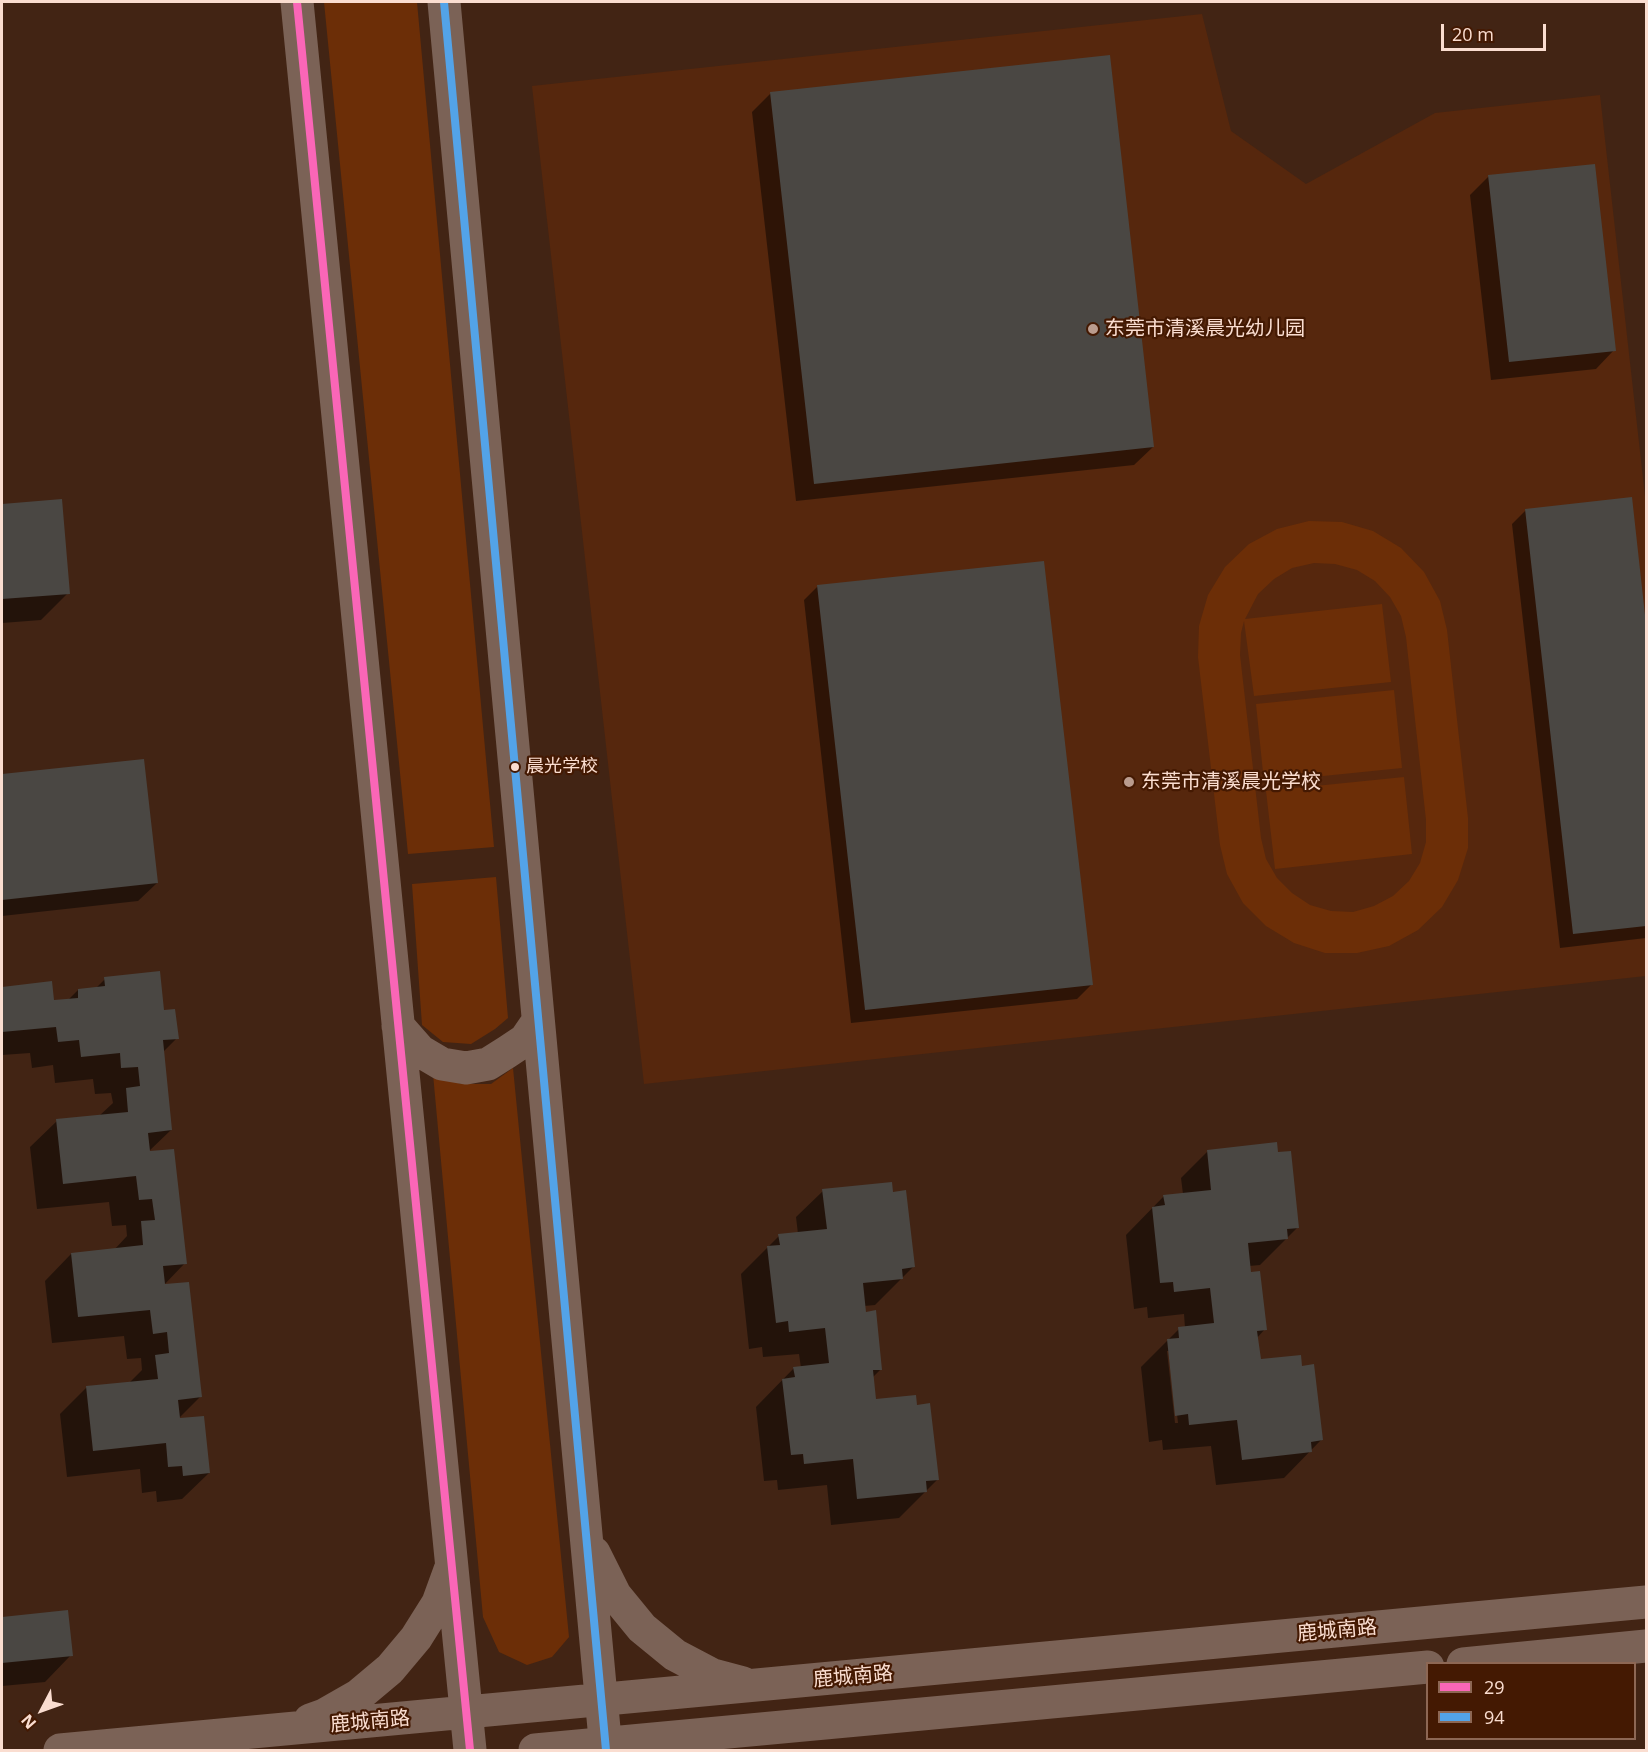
<!DOCTYPE html>
<html>
<head>
<meta charset="utf-8">
<style>
	body { margin:0 }
	#map { position:relative; width:1648px; height:1752px; overflow:hidden; background:#422414; font-family:"Open Sans",sans-serif }
	canvas { display:block }
	.frame { position:absolute; inset:0; border:3px solid #faddd0; pointer-events:none }
	.legend { position:absolute; left:1426px; top:1662px; width:210px; height:78px; box-sizing:border-box; background:#441902; border:2px solid #8d6754; margin:0; padding:8px 10px; list-style:none; font-size:18px; color:#faddd0 }
	.legend li { display:flex; align-items:center; gap:12px; height:30px }
	.legend b { width:30px; border:2px solid #8d6754 }
	.north { position:absolute; left:12px; top:1680px; width:60px; height:60px; -webkit-text-stroke:4px #441902; paint-order:stroke; rotate:229deg; font-size:16px; font-weight:700; line-height:24px; text-align:center; color:#faddd0 }
	.north::after { content:''; display:block; margin:auto; width:21px; height:27px; background:#faddd0; clip-path:polygon(50% 0,100% 100%,50% 72%,0 100%) }
	.scale { position:absolute; left:1441px; top:24px; width:105px; height:27px; box-sizing:border-box; border:3px solid #faddd0; border-top:0; padding-left:8px; font-size:18px; line-height:21px; white-space:nowrap; color:#faddd0; -webkit-text-stroke:4px #441902; paint-order:stroke }
</style>
</head>
<body>
<div id="map">
<canvas width="1648" height="1752"></canvas>
<div class="frame"></div>
<ul class="legend">
<li><b style="height:8px;background:#fa66b7"></b>29</li>
<li><b style="height:8px;background:#53a3e8"></b>94</li>
</ul>
<div class="north">N</div>
<div class="scale">20 m</div>
</div>
<script>
const g = document.querySelector('canvas').getContext('2d');
g.lineJoin = 'round';
function fill(path, color) { g.fillStyle = color; g.fill(path, 'evenodd'); }
const poly = rows => new Path2D(rows.map(r => 'M' + r).join(''));
function strokePath(path, color, width, dash) { g.strokeStyle = color; g.lineWidth = width; g.lineCap = dash ? 'butt' : 'round'; g.setLineDash(dash || []); g.stroke(path); }
function write(font, color, halo, rows, align = 'center') {
  g.font = font + ' "Open Sans","Noto Sans SC",sans-serif'; g.lineWidth = 4.5; g.setLineDash([]); g.textBaseline = 'middle'; g.strokeStyle = halo; g.fillStyle = color; for (const [text, x, y, turn = 0] of rows) {
    g.save(); g.translate(x, y); g.rotate((+turn || 0) * Math.PI / 180); g.textAlign = isNaN(turn) ? turn : align; if (halo) g.strokeText(text, 0, 0); g.fillText(text, 0, 0); g.restore();
  }
}
fill(poly([
	[1202,14,1231,131,1306,184,1435,113,1600,95,1646,505,1646,976,644,1084,532,86]
]), '#56270d');
fill(poly([
	[324,2,417,2,494,847,408,854],
	[1309,521,1342,522,1373,531,1401,548,1424,572,1440,601,1447,630,1468,818,1468,848,1458,880,1442,907,1418,930,1389,946,1357,953,1325,953,1294,943,1266,926,1243,903,1227,874,1220,845,1198,657,1199,626,1208,595,1225,567,1249,544,1277,529],
	[1314,563,1335,564,1357,570,1375,581,1390,597,1401,616,1406,637,1426,820,1426,842,1420,863,1409,881,1393,896,1374,906,1353,912,1331,911,1310,905,1292,893,1277,878,1266,859,1261,838,1240,655,1241,633,1244,621,1254,696,1391,682,1382,604,1245,619,1258,594,1274,579,1292,568],
	[1394,690,1402,768,1264,782,1256,704],
	[1404,777,1412,854,1275,869,1266,791],
	[496,877,508,1018,495,1029,471,1044,443,1042,422,1025,412,884],
	[513,1068,569,1637,552,1657,527,1665,499,1652,483,1617,433,1074,461,1084,491,1084]
]), '#6c2e07');
fill(poly([
	[771,93,1153,447,1134,465,796,501,752,112],
	[1489,176,1614,350,1596,369,1491,380,1470,195],
	[1631,499,1646,637,1646,938,1560,948,1512,524,1526,510],
	[60,500,68,593,41,620,2,623,2,505],
	[818,586,1091,985,1077,999,851,1023,804,600],
	[143,760,157,883,138,901,2,916,2,776],
	[105,979,163,1011,177,1038,162,1053,171,1130,147,1153,185,1263,163,1286,200,1397,177,1420,209,1473,182,1499,157,1502,156,1491,142,1493,140,1469,67,1477,60,1414,86,1388,129,1383,142,1370,141,1358,127,1359,124,1336,52,1343,45,1281,71,1254,114,1250,127,1236,126,1225,112,1226,109,1202,37,1209,30,1147,57,1121,99,1116,113,1103,111,1093,95,1094,93,1079,55,1083,53,1065,32,1068,30,1053,2,1055,2,988,50,983,52,1002,68,1000,78,990,95,989],
	[1208,1151,1298,1227,1260,1265,1249,1266,1265,1329,1257,1338,1260,1361,1300,1367,1321,1440,1284,1478,1216,1485,1211,1446,1163,1450,1162,1440,1149,1442,1141,1367,1179,1329,1185,1328,1184,1314,1148,1318,1147,1307,1134,1309,1126,1235,1164,1196,1183,1194,1181,1178],
	[1167,1351,1170,1351,1178,1423,1175,1423],
	[823,1191,892,1194,913,1267,875,1305,864,1306,881,1369,872,1378,875,1400,916,1407,937,1480,899,1518,831,1525,827,1485,778,1490,777,1480,764,1481,756,1407,794,1368,801,1368,799,1354,763,1357,762,1347,749,1349,741,1274,779,1236,798,1234,796,1217],
	[67,1612,71,1655,45,1682,2,1686,2,1619]
]), '#0007');
fill(poly([
	[1110,55,1154,447,814,484,770,92],
	[1595,164,1616,351,1509,362,1488,175],
	[1632,497,1646,624,1646,926,1573,934,1525,509],
	[62,499,70,594,2,599,2,504],
	[1044,561,1093,985,865,1010,817,585],
	[144,759,158,883,2,900,2,774],
	[160,971,164,1010,175,1009,179,1039,163,1040,172,1130,148,1133,150,1151,174,1149,187,1264,163,1266,165,1284,189,1282,202,1397,178,1400,180,1418,204,1416,210,1473,183,1476,182,1466,168,1467,166,1443,93,1451,86,1386,158,1379,155,1355,169,1353,167,1332,153,1334,150,1310,78,1317,71,1253,143,1245,141,1221,155,1220,152,1199,139,1200,136,1176,63,1184,56,1119,128,1112,126,1088,140,1086,138,1067,121,1068,120,1053,81,1057,79,1040,58,1042,56,1027,2,1032,2,987,52,981,54,1000,78,998,78,989,105,986,104,977],
	[1277,1142,1278,1152,1291,1151,1299,1228,1287,1229,1288,1239,1248,1243,1251,1272,1260,1271,1267,1330,1257,1331,1261,1359,1301,1355,1302,1366,1314,1364,1323,1440,1311,1442,1312,1452,1242,1460,1237,1420,1189,1425,1188,1414,1175,1416,1167,1339,1179,1338,1178,1327,1214,1323,1210,1288,1174,1292,1173,1282,1160,1283,1152,1207,1165,1205,1163,1195,1211,1190,1207,1150],
	[892,1182,893,1192,906,1190,915,1267,902,1269,903,1279,863,1283,866,1312,876,1310,882,1370,873,1370,876,1399,916,1395,917,1405,930,1403,939,1480,926,1481,927,1492,857,1499,853,1459,804,1464,803,1454,791,1455,782,1379,795,1377,793,1367,829,1363,825,1328,789,1332,788,1321,776,1323,767,1246,780,1245,778,1234,827,1229,822,1189],
	[68,1610,73,1656,2,1663,2,1617]
]), '#4a4743');
strokePath(poly([
	[297,2,470,1750],
	[444,2,606,1750],
	[398,1026,420,1051,442,1064,466,1068,488,1064,507,1052,525,1040,538,1021],
	[594,1553,615,1595,642,1628,675,1655,713,1675,743,1683],
	[1463,1664,1646,1646],
	[310,1720,324,1715,359,1695,390,1669,416,1638,438,1603,450,1570],
	[60,1750,1646,1602],
	[535,1750,1428,1667]
]), '#7b6256', 33);
strokePath(poly([
	[297,2,470,1750]
]), '#fa66b7', 8);
strokePath(poly([
	[444,2,606,1750]
]), '#53a3e8', 8);
for (const [x, y, r, color] of [
	[1093,329,6,"#ba9c8e"],
	[515,767,5,"#faddd0"],
	[1129,782,6,"#ba9c8e"]
]) { const dot = new Path2D(); dot.arc(x, y, r, 0, 2 * Math.PI); g.fillStyle = color; g.fill(dot); strokePath(dot, '#441902', 2); }
write('18px', '#faddd0', '#441902', [
	["晨光学校",526,767]
], 'left');
write('20px', '#faddd0', '#441902', [
	["东莞市清溪晨光幼儿园",1105,329],
	["东莞市清溪晨光学校",1141,782]
], 'left');
write('20px', '#faddd0', '#441902', [
	["鹿城南路",1337,1631,-5],
	["鹿城南路",853,1677,-5],
	["鹿城南路",370,1722,-5]
]);
</script>
</body>
</html>
